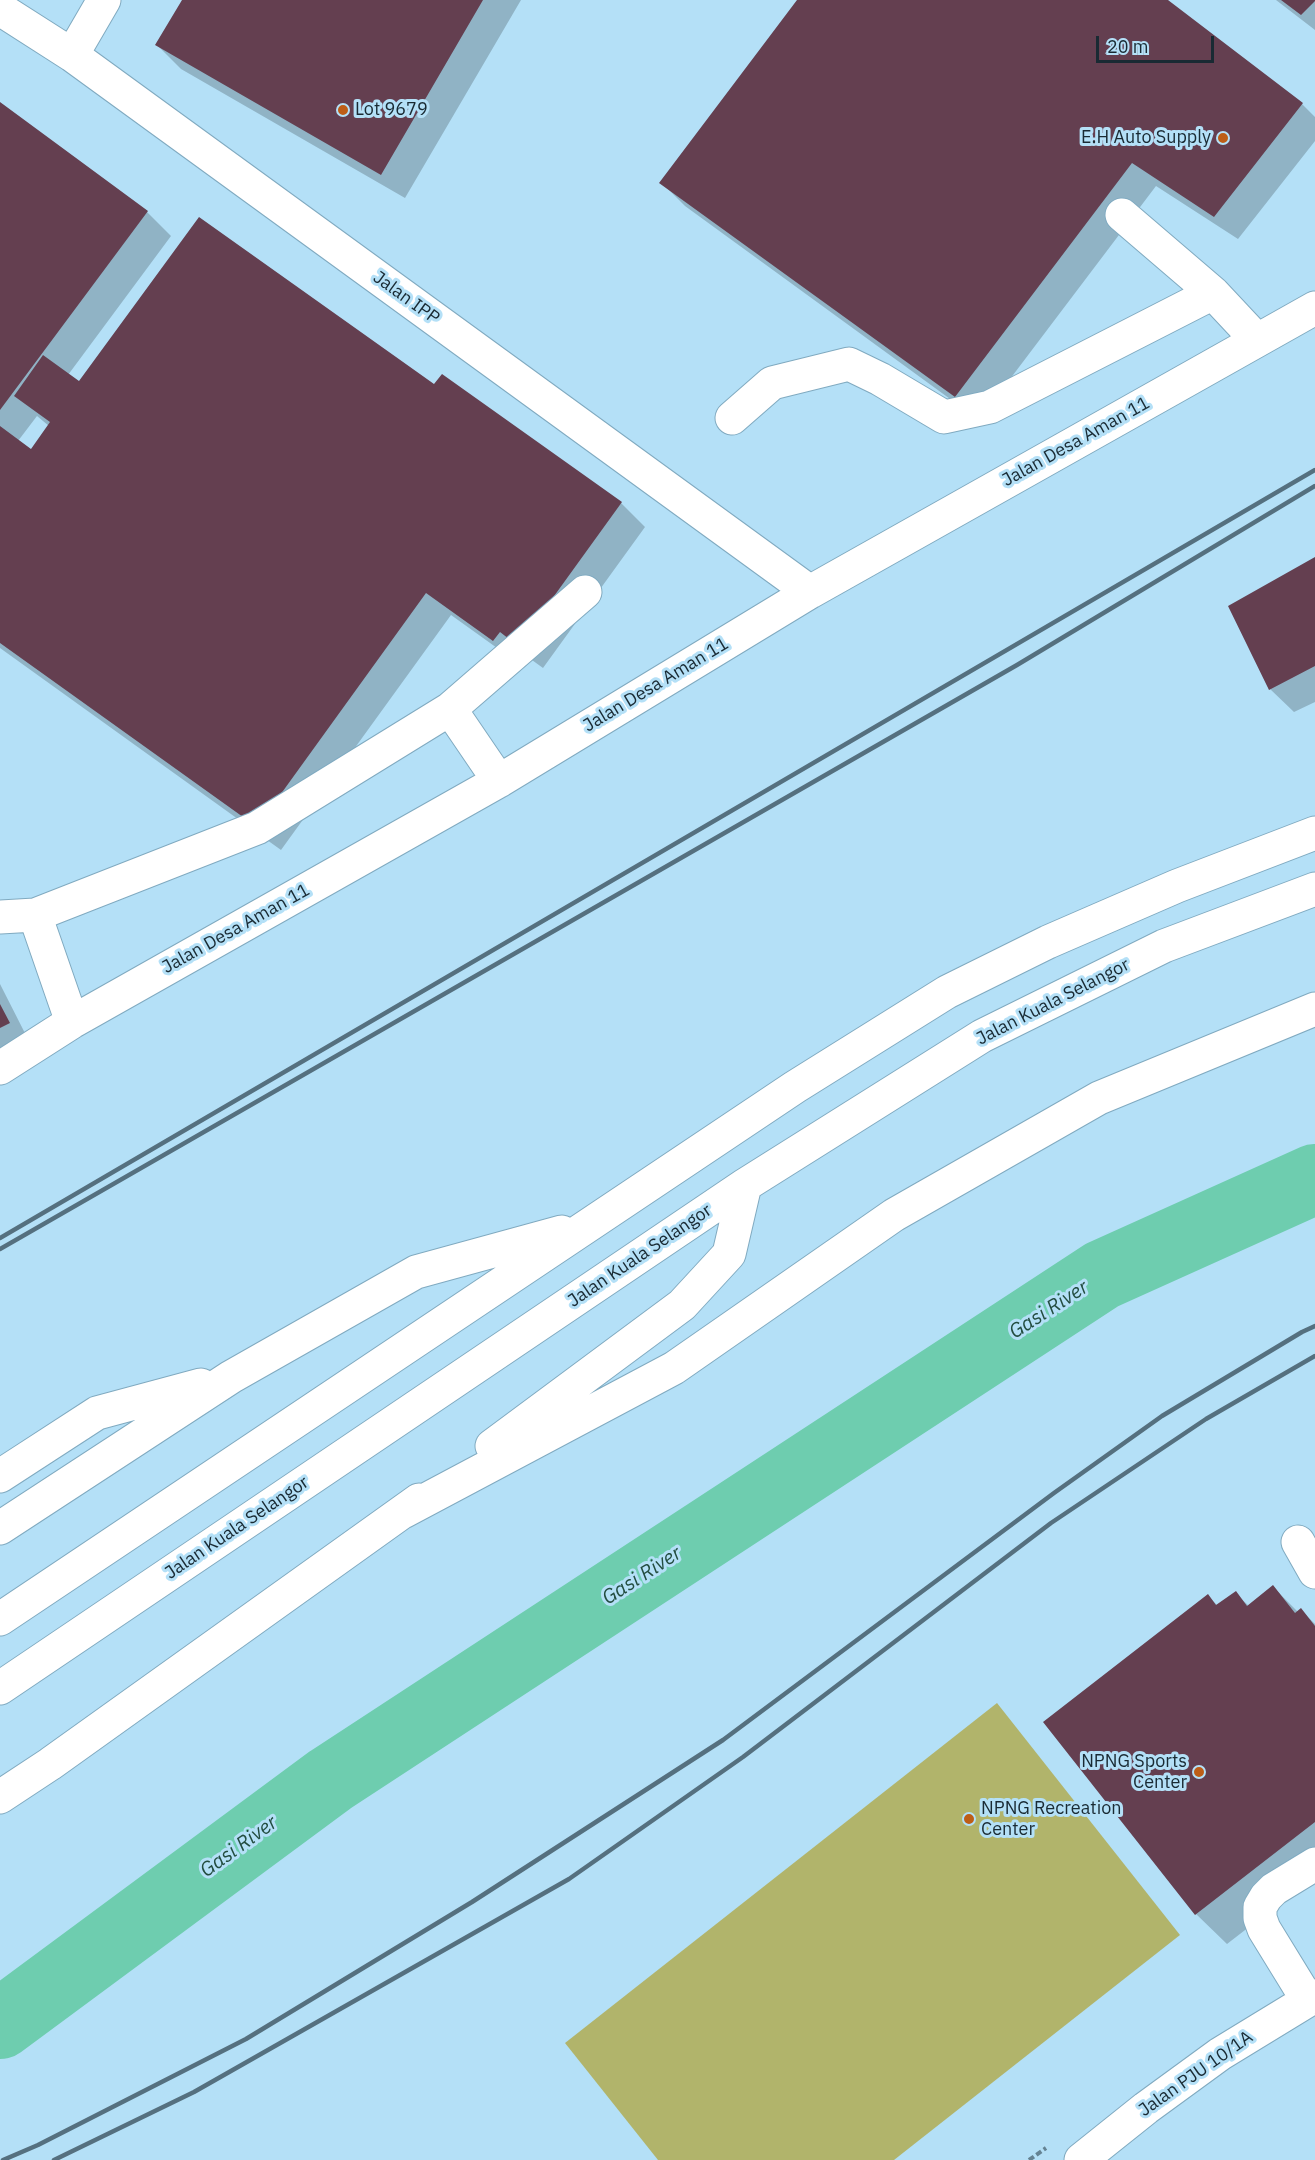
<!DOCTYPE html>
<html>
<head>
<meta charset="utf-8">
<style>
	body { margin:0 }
	#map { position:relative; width:1315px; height:2160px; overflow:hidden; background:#b4e0f7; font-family:"IBM Plex Sans",sans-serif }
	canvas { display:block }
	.scale { position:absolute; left:1096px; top:36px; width:118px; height:27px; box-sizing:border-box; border:3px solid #192a33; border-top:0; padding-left:8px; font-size:18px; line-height:21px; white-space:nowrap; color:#192a33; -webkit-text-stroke:4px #b4e0f7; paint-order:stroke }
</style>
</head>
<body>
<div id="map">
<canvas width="1315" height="2160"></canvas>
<div class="scale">20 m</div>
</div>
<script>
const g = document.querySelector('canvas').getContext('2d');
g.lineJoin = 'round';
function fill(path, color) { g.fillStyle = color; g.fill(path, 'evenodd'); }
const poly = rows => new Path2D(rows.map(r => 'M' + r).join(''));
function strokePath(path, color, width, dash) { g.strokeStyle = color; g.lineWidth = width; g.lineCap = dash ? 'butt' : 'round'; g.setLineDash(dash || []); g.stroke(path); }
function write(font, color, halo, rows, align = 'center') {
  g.font = font + ' "IBM Plex Sans",sans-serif'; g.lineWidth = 6; g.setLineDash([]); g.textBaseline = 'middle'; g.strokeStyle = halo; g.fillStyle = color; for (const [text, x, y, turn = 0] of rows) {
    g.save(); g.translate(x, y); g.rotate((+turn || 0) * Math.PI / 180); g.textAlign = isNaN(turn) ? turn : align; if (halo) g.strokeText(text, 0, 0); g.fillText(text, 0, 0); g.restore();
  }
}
fill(poly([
	[997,1703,1180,1935,894,2160,658,2160,565,2043]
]), '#b1b46b');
fill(poly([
	[183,0,521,0,405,198,181,69,157,45],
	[799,0,1166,0,1302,104,1315,117,1315,141,1238,239,1156,186,979,420,685,206,661,182],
	[1276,0,1315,0,1315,30],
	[0,104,147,212,171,236,68,375,80,383,435,386,621,503,645,527,543,668,525,655,518,663,451,615,281,850,0,648],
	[37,416,49,426,32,451,18,441],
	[1315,559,1315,702,1294,712,1270,689],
	[0,984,32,1047,0,1063],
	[1273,1587,1298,1612,1301,1610,1315,1624,1315,1876,1227,1944,1196,1914,1208,1596,1218,1606,1235,1593,1249,1606]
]), '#0003');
strokePath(poly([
	[0,2024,330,1780,1102,1275,1315,1179]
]), '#6ecdaf', 70);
fill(poly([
	[182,0,483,0,381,175,155,45],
	[797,0,1168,0,1303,103,1214,217,1132,163,955,397,659,183],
	[1281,0,1315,0,1315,1,1301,15],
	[0,102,148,211,0,410],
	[199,217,434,384,442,374,622,502,518,646,500,632,493,641,426,593,257,827,0,643,0,426,31,449,50,422,14,396,43,355,79,381],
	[1315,557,1315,666,1269,690,1228,606],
	[0,1004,10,1023,0,1028],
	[1273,1585,1295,1613,1301,1608,1315,1626,1315,1822,1195,1915,1043,1722,1208,1594,1216,1605,1236,1591,1247,1606]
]), '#643f50');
const minor = poly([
	[0,9,72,55,810,592],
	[72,55,104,0],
	[1122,215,1213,293,1257,340],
	[732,418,772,383,849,364,880,379,944,417,990,407,1213,293],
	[450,709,499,781],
	[0,917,35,915],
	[72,1022,35,915,257,828,450,709,585,592],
	[0,1068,72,1022,499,781,810,592,1315,308],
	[1298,1542,1315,1572],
	[1307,1999,1264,1929,1260,1918,1260,1907,1266,1897,1274,1889,1315,1864],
	[1081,2160,1146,2108,1220,2054,1315,1996]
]);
const highway = poly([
	[492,1446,682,1305,729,1254,745,1185],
	[0,1476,97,1413,201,1385],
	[403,1512,674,1368,894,1215,1099,1098,1315,1009],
	[0,1528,231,1377,416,1272,562,1232],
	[0,1619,795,1087,947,992,1048,942,1177,886,1315,833],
	[0,1688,745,1185,982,1036,1164,946,1315,889],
	[0,1797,50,1764,419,1500]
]);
strokePath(minor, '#80aac0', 35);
strokePath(highway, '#80aac0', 35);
strokePath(poly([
	[1029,2160,1046,2148]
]), '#658393', 4, [6, 3]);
strokePath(minor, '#fff', 33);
strokePath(highway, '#fff', 33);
strokePath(poly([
	[0,1238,1315,470],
	[0,1249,1017,665,1315,486],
	[3,2160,38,2145,246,2039,472,1902,723,1740,1054,1493,1162,1416,1302,1332,1315,1326],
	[54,2160,194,2092,569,1879,743,1757,1051,1523,1206,1419,1315,1356]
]), '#55707f', 4.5);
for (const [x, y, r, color] of [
	[343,110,6,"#bd5e17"],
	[1223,138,6,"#bd5e17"],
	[1199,1772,6,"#bd5e17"],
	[969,1819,6,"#bd5e17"]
]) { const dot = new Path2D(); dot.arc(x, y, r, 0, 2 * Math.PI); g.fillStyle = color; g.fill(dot); strokePath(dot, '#b4e0f7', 2); }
write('18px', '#192a33', '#b4e0f7', [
	["Lot 9679",355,110],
	["E.H Auto Supply",1211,138,"right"],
	["NPNG Sports",1187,1762,"right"],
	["Center",1187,1783,"right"],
	["NPNG Recreation",981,1809],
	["Center",981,1830]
], 'left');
write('18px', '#192a33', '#b4e0f7', [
	["Jalan IPP",406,298,36],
	["Jalan Desa Aman 11",1076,442,-29],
	["Jalan Desa Aman 11",656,685,-31],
	["Jalan Desa Aman 11",236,929,-29],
	["Jalan Kuala Selangor",1053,1002,-27],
	["Jalan Kuala Selangor",640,1256,-34],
	["Jalan Kuala Selangor",237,1528,-34],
	["Jalan PJU 10/1A",1196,2074,-35]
]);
write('italic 20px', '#234d40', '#b4e0f7', [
	["Gasi River",1049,1310,-33],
	["Gasi River",642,1576,-33],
	["Gasi River",239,1847,-36]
]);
</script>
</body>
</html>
